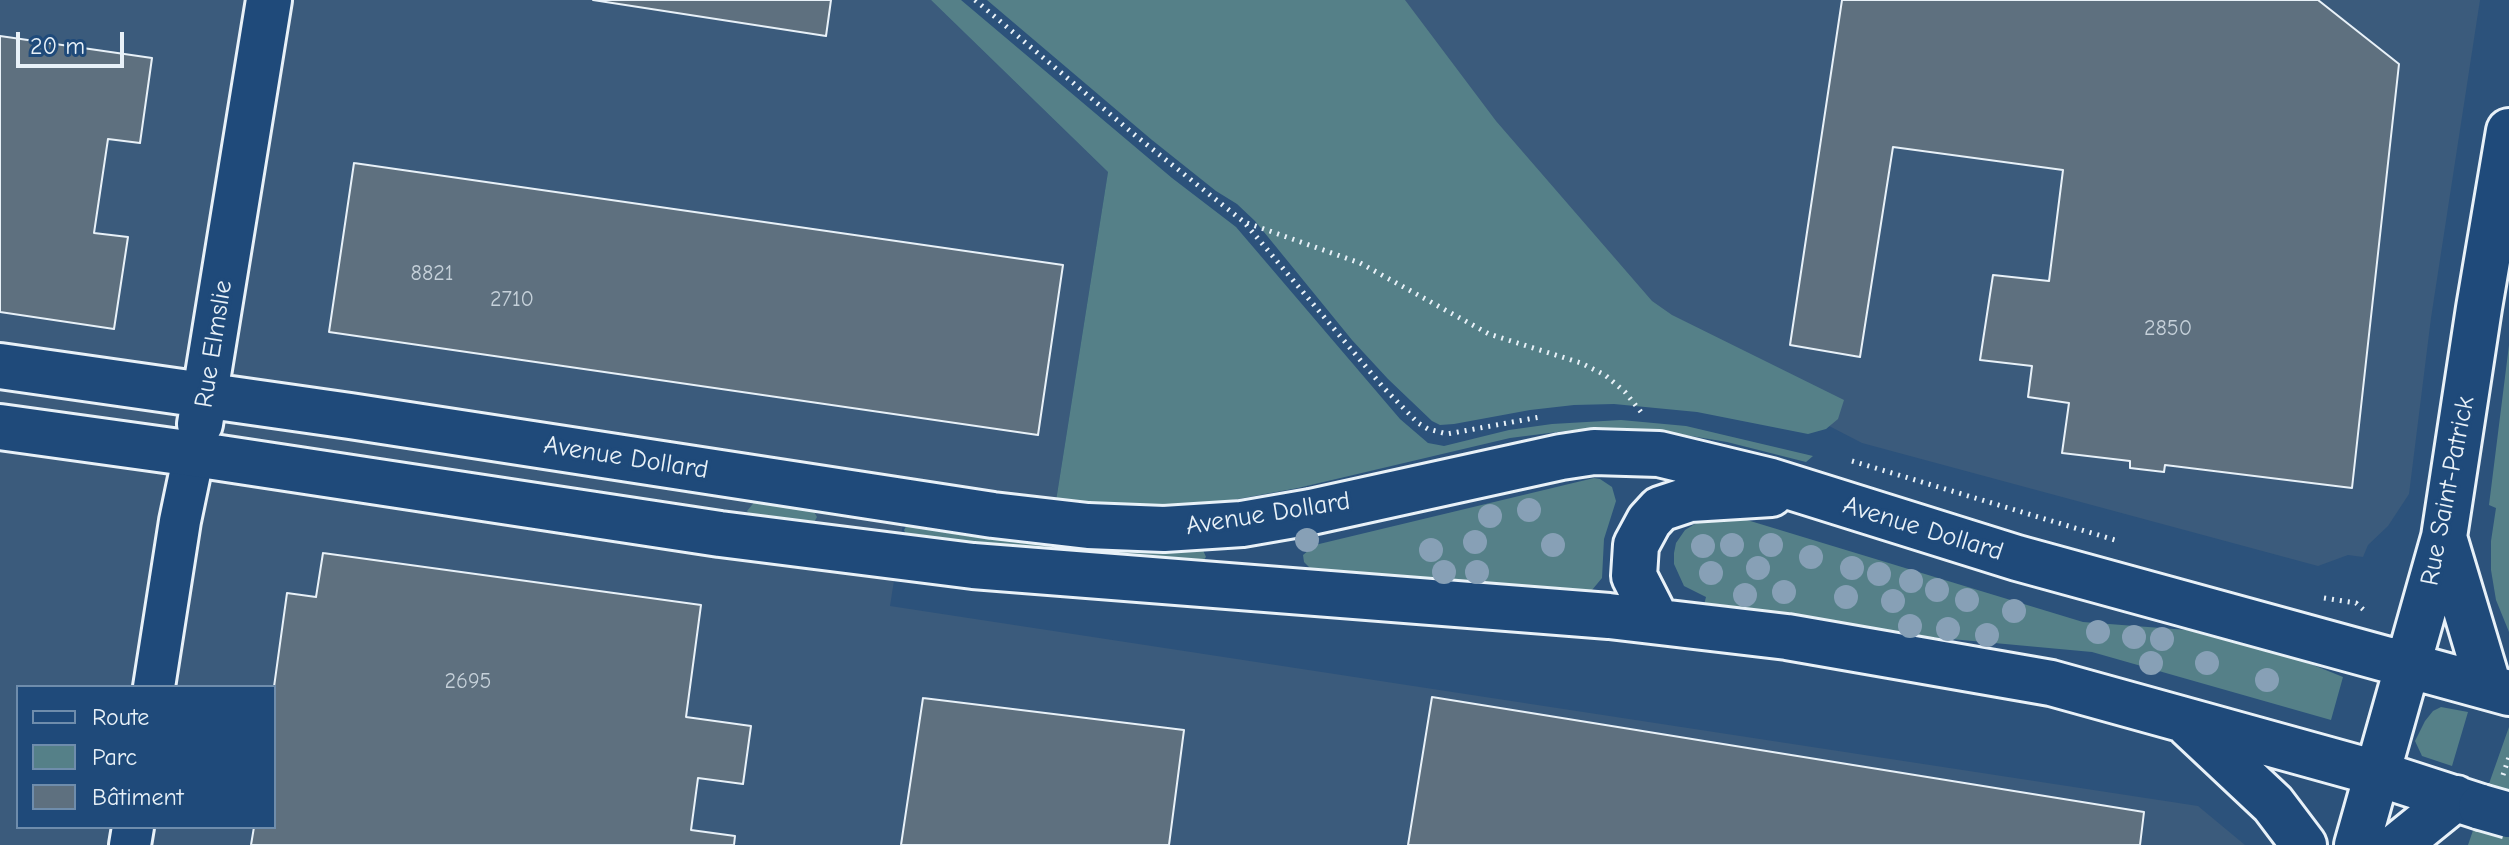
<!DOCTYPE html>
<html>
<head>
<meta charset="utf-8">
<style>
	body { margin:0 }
	#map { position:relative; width:2509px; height:845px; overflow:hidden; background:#2c527b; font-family:"Comic Neue",sans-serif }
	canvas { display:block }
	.legend { position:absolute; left:16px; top:685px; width:260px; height:144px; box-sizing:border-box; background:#1f4a7a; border:2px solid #6f8dac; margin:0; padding:10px 14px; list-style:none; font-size:24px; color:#e8f1f8 }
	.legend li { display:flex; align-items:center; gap:16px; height:40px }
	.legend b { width:40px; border:2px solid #6f8dac }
	.scale { position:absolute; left:16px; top:32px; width:108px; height:36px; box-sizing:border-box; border:4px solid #e8f1f8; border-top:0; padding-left:10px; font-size:24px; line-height:28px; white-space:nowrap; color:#e8f1f8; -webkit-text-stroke:6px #1f4a7a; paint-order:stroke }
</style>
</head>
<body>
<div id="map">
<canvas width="2509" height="845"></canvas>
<ul class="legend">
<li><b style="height:10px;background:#1f4a7a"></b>Route</li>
<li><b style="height:22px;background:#558088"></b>Parc</li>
<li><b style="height:22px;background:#5e707f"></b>Bâtiment</li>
</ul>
<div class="scale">20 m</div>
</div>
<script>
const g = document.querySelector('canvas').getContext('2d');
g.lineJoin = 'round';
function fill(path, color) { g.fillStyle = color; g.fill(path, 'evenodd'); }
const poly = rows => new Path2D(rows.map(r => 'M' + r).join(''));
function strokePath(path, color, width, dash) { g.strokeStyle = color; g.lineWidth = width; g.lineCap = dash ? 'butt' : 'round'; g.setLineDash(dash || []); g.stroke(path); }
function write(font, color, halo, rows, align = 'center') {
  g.font = font + ' "Comic Neue",sans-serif'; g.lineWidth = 7; g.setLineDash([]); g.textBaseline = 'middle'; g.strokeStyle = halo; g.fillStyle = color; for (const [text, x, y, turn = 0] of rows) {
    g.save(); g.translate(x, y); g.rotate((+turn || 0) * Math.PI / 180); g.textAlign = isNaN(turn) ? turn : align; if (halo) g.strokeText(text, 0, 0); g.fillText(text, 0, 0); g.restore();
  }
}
fill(poly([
	[0,0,931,0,1108,172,1056,501,910,479,890,606,2198,806,2245,845,0,845],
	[18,687,274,687,274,827,18,827],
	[1397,0,2480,0,2431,318,2409,494,2388,526,2368,545,2363,557,2348,555,2318,566,1862,443,1748,384,1629,294]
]), '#3b5b7c');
fill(poly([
	[931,0,961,0,1172,178,1236,227,1400,419,1428,443,1444,446,1509,430,1552,424,1621,420,1686,426,1813,456,1806,462,1727,442,1649,429,1573,430,1510,438,1298,488,1211,504,1134,508,1056,501,1108,172],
	[987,0,1405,0,1496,121,1652,301,1672,315,1844,400,1838,419,1826,429,1808,434,1697,412,1614,404,1574,405,1530,410,1454,424,1440,425,1432,421,1388,379,1352,340,1255,221,1237,204,1216,191,1152,140],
	[2509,345,2509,632,2496,600,2491,570,2491,541,2496,508,2489,505],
	[1594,478,1600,479,1612,487,1616,501,1604,539,1602,578,1592,590,1585,593,1315,573,1304,562,1303,555,1315,545],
	[756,500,812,508,817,517,812,526,752,518,747,511],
	[1724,513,2083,622,2200,631,2281,652,2343,677,2331,720,2092,652,1875,632,1704,605,1706,597,1684,586,1674,564,1674,553,1676,543,1685,530,1698,522,1722,520],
	[908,523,1200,548,1203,550,1206,557,1201,563,1088,553,1084,556,907,537,904,530],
	[2441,707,2468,712,2452,766,2422,756,2415,741,2425,721,2433,711],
	[2509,727,2509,845,2468,845,2491,778]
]), '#558088');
const building = poly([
	[593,0,831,0,826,36,593,0],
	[1842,0,2318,0,2399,64,2352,488,2165,465,2164,472,2130,468,2130,461,2062,453,2069,403,2028,397,2032,366,1980,360,1993,275,2049,281,2063,170,1893,147,1860,357,1790,345,1842,0],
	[0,36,152,58,140,143,108,139,94,233,128,237,114,329,0,312,0,36],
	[354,163,1063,265,1038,435,329,332,354,163],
	[323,553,701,605,686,717,751,726,743,784,698,778,691,830,735,836,734,845,251,845,254,827,274,827,274,687,287,593,316,597,323,553],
	[1432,697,2144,812,2140,845,1408,845,1432,697],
	[923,698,1184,730,1169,845,901,845,923,698]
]);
fill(building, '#5e707f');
strokePath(building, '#e8f1f8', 2);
const minor = poly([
	[154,687,180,521,194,454],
	[130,845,133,827]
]);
const secondary = poly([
	[0,366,350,416,993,515,1088,526,1164,529,1242,524,1311,512,1561,457,1594,452,1659,454,1771,481,2017,558,2509,693],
	[200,424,269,0],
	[0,427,194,454,720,534,973,566,1609,616,1787,637,2051,683,2376,773,2481,807],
	[2444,537,2489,687],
	[1657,621,1634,576,1636,545,1649,521,1660,509,1690,499,1771,494],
	[2189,725,2273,804,2304,845],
	[2357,845,2444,537,2479,308,2509,131],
	[2398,845,2456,798]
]);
strokePath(minor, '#e8f1f8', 46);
strokePath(secondary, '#e8f1f8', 50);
strokePath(poly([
	[975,0,1136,136,1244,222,1383,387,1418,423,1428,429,1447,434,1540,417],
	[1247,223,1360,263,1489,334,1581,363,1605,375,1625,392,1641,412],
	[1852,461,2115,540],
	[2324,598,2356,603,2366,612],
	[2503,775,2509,757]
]), '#e8f1f8', 5, [2, 6]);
strokePath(minor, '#1f4a7a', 40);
strokePath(secondary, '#1f4a7a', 44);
const secondaryBridge = poly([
	[2481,807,2509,815]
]);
strokePath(secondaryBridge, '#e8f1f8', 50, []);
strokePath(secondaryBridge, '#1f4a7a', 44);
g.fillStyle = '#87a0b6';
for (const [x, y] of [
	[1529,510],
	[1490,516],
	[1307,540],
	[1475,542],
	[1553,545],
	[1732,545],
	[1771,545],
	[1703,546],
	[1431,550],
	[1811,557],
	[1758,568],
	[1852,568],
	[1444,572],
	[1477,572],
	[1711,573],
	[1879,574],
	[1911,581],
	[1937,590],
	[1784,592],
	[1745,595],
	[1846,597],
	[1967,600],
	[1893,601],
	[2014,611],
	[1910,626],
	[1948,629],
	[2098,632],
	[1987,635],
	[2134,637],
	[2162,639],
	[2151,663],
	[2207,663],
	[2267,680]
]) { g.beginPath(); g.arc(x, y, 12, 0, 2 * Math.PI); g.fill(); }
write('22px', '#c6d1da', null, [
	["8821",432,274],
	["2710",512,300],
	["2850",2168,329],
	["2695",468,682]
]);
write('26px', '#e8f1f8', '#1f4a7a', [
	["Rue Elmslie",214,344,-81],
	["Avenue Dollard",626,458,9],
	["Rue Saint-Patrick",2448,491,-79],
	["Avenue Dollard",1268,514,-9],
	["Avenue Dollard",1923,529,17]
]);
</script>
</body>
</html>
